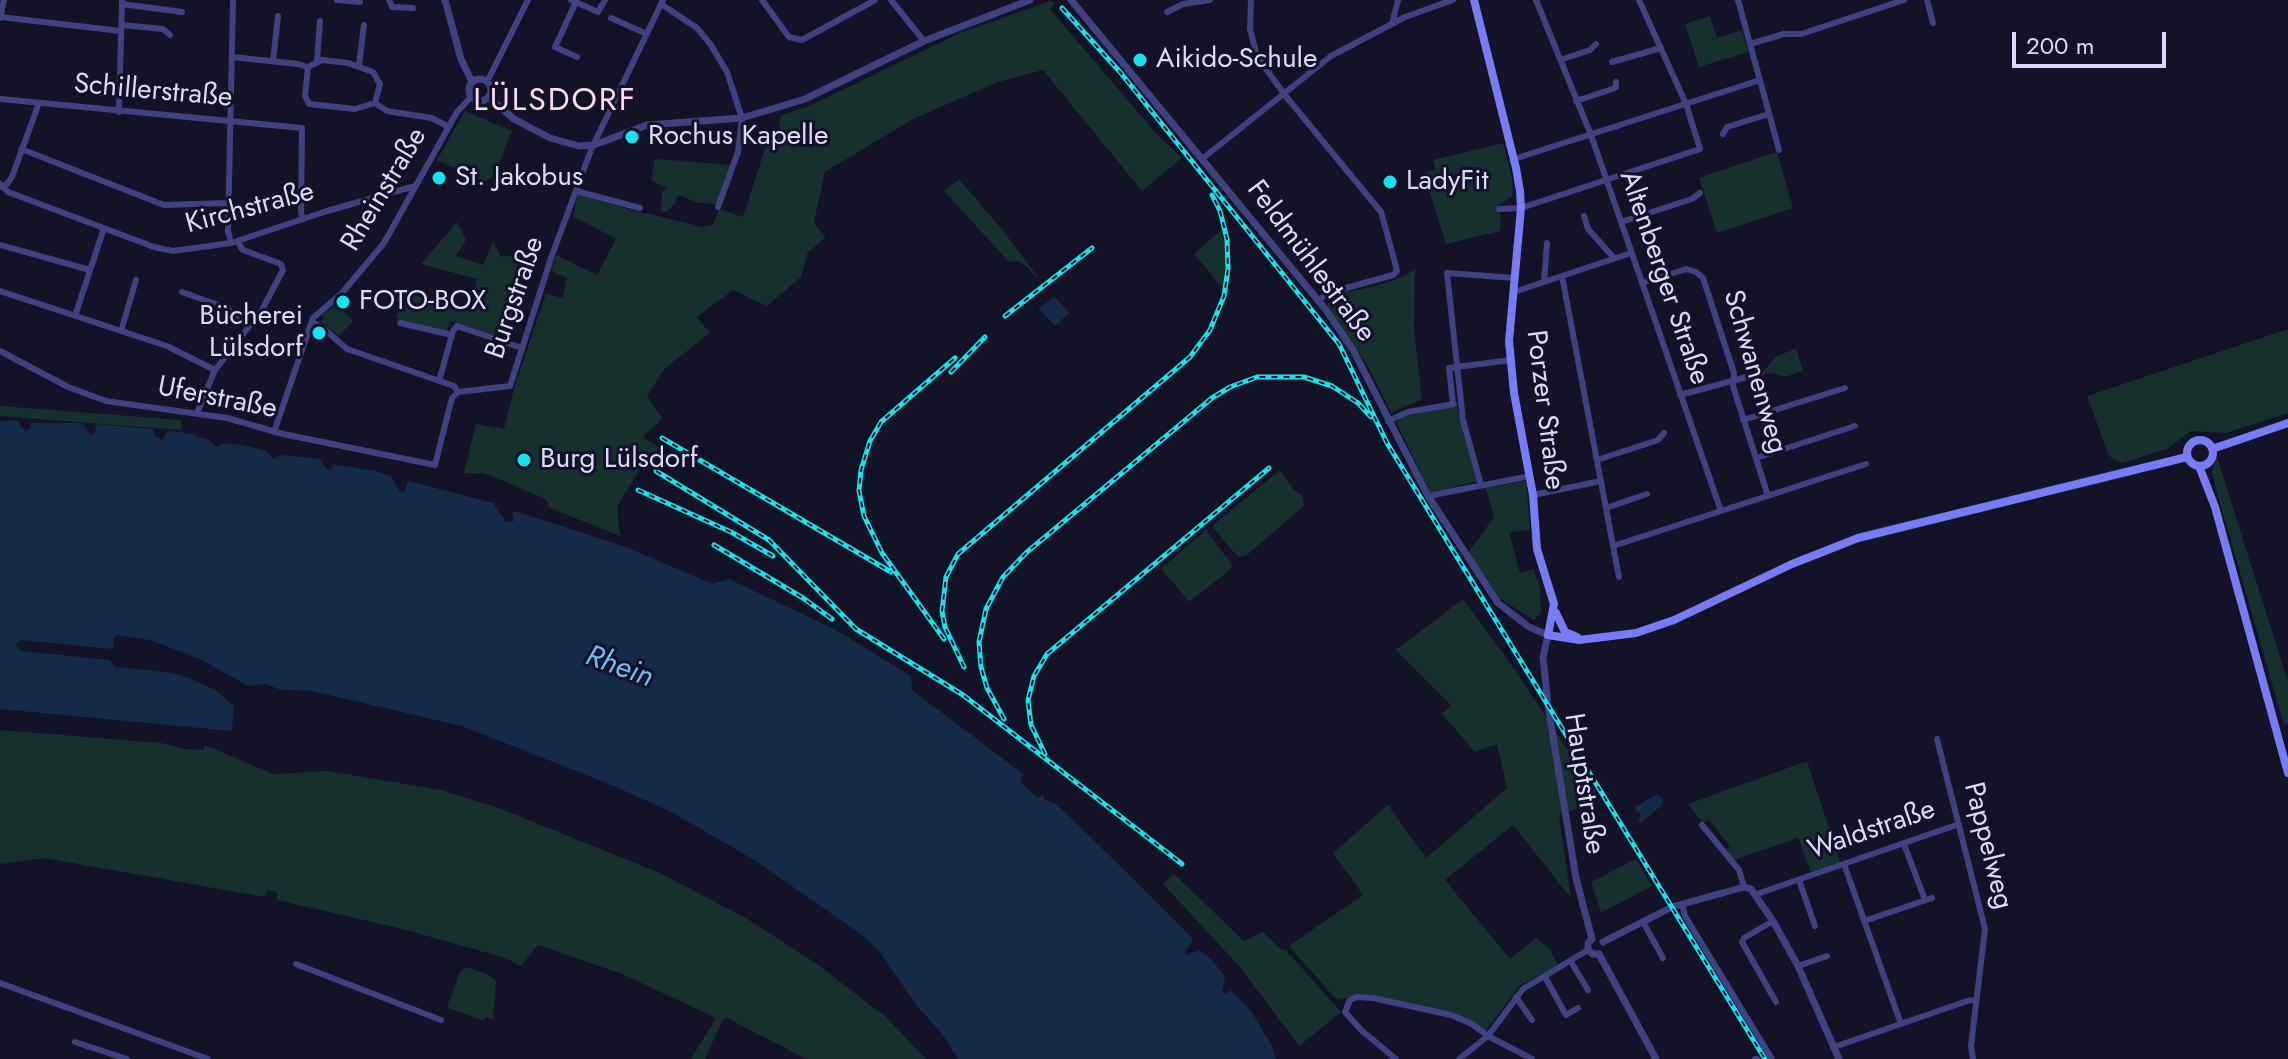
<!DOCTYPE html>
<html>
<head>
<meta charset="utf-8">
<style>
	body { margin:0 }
	#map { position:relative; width:2288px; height:1059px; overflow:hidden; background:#141226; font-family:Jost,sans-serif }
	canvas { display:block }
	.scale { position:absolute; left:2012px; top:32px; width:154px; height:36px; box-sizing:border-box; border:4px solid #dcdafc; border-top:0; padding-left:10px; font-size:24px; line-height:28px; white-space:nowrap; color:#dcdafc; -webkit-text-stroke:6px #141226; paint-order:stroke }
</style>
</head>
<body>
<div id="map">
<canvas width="2288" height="1059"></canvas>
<div class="scale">200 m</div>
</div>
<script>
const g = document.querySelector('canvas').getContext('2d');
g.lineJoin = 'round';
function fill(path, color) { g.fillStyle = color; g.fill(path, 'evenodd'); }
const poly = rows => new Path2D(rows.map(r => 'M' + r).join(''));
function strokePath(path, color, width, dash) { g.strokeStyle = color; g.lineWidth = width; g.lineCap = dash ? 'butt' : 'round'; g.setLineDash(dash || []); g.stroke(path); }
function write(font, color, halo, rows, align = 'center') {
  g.font = font + ' Jost,sans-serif'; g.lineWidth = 6; g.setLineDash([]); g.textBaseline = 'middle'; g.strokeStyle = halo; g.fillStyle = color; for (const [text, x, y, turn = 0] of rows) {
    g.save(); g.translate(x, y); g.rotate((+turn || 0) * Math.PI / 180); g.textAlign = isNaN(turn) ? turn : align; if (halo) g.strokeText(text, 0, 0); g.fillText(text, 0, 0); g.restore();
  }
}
fill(poly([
	[1050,1,1055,3,1050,9,1154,131,1182,158,1142,191,1043,70,998,82,913,119,825,172,814,222,825,238,808,252,801,277,767,306,733,290,697,317,710,333,664,369,647,397,663,418,643,437,667,452,641,467,617,507,620,536,550,508,546,499,484,473,464,473,476,424,504,429,515,385,546,294,563,298,567,278,551,271,556,255,597,275,616,239,573,216,578,194,628,209,703,227,713,225,719,209,743,217,770,133,778,132,781,115,809,106,960,33],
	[1710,16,1717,38,1742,30,1748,52,1699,67,1685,24],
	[465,111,512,131,495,174,484,183,437,160],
	[1503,143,1513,182,1512,197,1497,206,1501,216,1500,231,1446,244,1424,173,1436,170,1433,160],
	[1777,152,1793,208,1717,233,1699,178],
	[655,159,732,165,718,204,699,203,678,195,675,204,667,212,662,212,661,208,662,192,667,188,651,181],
	[959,179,1001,228,1038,277,1037,278,1025,265,1016,261,1009,262,944,191],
	[457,222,466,240,456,256,483,265,493,241,501,257,508,255,525,262,506,339,450,321,446,333,399,321,396,316,409,291,412,295,470,308,477,279,421,264],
	[1223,228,1227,262,1224,290,1194,254],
	[1415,269,1414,331,1422,399,1391,413,1369,368,1327,306,1332,295,1376,286,1403,277],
	[337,304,353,321,339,336,320,321,324,320,322,315],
	[2288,329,2288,413,2226,433,2191,431,2167,449,2126,462,2120,463,2109,456,2087,396],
	[1796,349,1803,371,1785,377,1771,373,1763,374,1762,370,1767,368,1776,356],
	[0,406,181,420,181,430,0,416],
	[1457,406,1478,481,1430,493,1396,422,1405,416],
	[2217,457,2288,682,2288,724,2284,725,2215,486,2212,472],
	[1280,470,1293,489,1302,495,1304,506,1247,555,1238,557,1212,526],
	[1526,481,1530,530,1509,532,1520,573,1534,569,1540,589,1541,613,1534,620,1499,598,1468,553,1494,517,1486,488],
	[1206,530,1232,565,1231,569,1189,602,1161,568],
	[1463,599,1515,670,1600,799,1559,816,1571,898,1513,825,1445,880,1510,959,1536,938,1549,948,1558,965,1519,986,1486,1031,1475,1023,1357,996,1340,999,1335,998,1289,946,1363,895,1333,853,1388,805,1426,858,1507,788,1497,744,1475,752,1442,714,1451,705,1396,650],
	[0,730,161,743,186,749,204,750,204,746,210,747,273,774,328,771,441,790,496,807,660,873,744,917,817,964,886,1017,926,1059,806,1059,727,1018,723,1019,705,1059,691,1059,716,1018,622,974,538,945,521,966,505,958,403,929,277,900,277,892,268,890,264,897,45,858,0,864],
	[1807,761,1840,862,1811,872,1798,838,1734,860,1726,850,1730,846,1709,820,1703,823,1688,804],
	[1636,859,1652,886,1601,913,1591,882],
	[1174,874,1244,941,1263,932,1282,950,1285,949,1341,1012,1299,1046,1240,967,1163,884],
	[466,967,489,975,496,981,493,1019,485,1017,484,1021,447,1007,461,970]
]), '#15302d');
fill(poly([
	[1054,296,1069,313,1055,326,1039,309],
	[0,421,18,421,25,432,30,429,30,423,83,423,90,435,96,432,95,424,153,429,156,437,162,440,168,431,196,434,197,437,209,440,216,447,222,444,235,444,265,450,274,459,280,455,320,459,327,470,332,469,333,464,375,471,391,476,400,492,405,491,408,481,493,503,506,522,514,521,512,513,515,511,626,547,713,584,729,579,836,630,911,676,912,690,1023,774,1021,783,1038,798,1043,794,1045,800,1056,804,1121,867,1193,939,1185,953,1187,955,1200,950,1213,961,1225,977,1222,992,1227,994,1230,990,1251,1011,1271,1044,1276,1059,958,1059,943,1035,917,1006,879,951,862,935,756,861,673,813,614,786,462,726,312,691,278,689,266,684,248,686,200,659,150,640,117,635,114,637,113,649,22,640,15,644,21,651,109,660,116,667,173,673,194,680,215,690,234,706,232,731,0,709],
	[1657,794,1663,798,1662,805,1641,823,1638,820,1641,814,1635,810,1636,807]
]), '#132a49');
strokePath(poly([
	[337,0,360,2],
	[389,0,392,7,413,8],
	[571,0,598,12,605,0],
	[762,0,789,37,802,40,875,0],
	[891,0,924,41],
	[1251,0,1250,29,1257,56,1284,94,1381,212,1394,259,1397,271,1393,275,1328,293,1319,300],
	[1536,0,1591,135,1721,511],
	[1738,0,1779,150],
	[1927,0,1933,23],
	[576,2,555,47,577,57],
	[122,4,182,12],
	[661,4,697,28,711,45,727,72,742,118,738,152,718,207],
	[1167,12,1183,4,1210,0],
	[0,17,121,31],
	[0,18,4,0],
	[611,18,647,34],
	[1392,24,1398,0],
	[122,25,163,29,170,35],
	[1750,44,1784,34,1801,34,1904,0],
	[232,57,298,64,308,67],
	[322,60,348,63,373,72,380,84,375,103,355,109,309,104,305,96,308,67,322,60],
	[1560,60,1590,50,1596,44],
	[273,61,278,16],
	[317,61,320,21],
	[1612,62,1661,48],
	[359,65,364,25],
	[487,82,528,0],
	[0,99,302,128,301,213,304,219],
	[1576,101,1612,89,1616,87,1616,82],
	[375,103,387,111,432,118,449,127],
	[119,112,122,0],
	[1723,134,1727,127,1769,114],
	[21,149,164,205,228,203],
	[1202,159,1331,56,1405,17,1453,0],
	[1514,159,1760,80],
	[0,184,8,192,154,247,173,251,231,243,327,211,415,186],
	[0,187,7,184,12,177,39,103],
	[576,191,640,208],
	[1499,209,1521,208,1700,149,1686,104,1639,0],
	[1584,216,1588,229,1614,258],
	[1621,222,1692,199,1700,193],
	[231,243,228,231,233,0],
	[0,245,90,270],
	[1562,276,1619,577],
	[1544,282,1547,243],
	[1642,283,1686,269,1696,272,1703,278,1734,373,1733,386,1768,496],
	[0,291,167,346,215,370],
	[182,292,218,305,253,323],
	[1514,292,1631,253],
	[75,316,104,228],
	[312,322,323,328,347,349,454,386,458,392],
	[400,323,452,335],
	[121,331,136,280],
	[0,351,68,387,106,401,227,418,283,434,435,465,452,398,458,392],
	[439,381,453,331,457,326,522,348],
	[458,392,510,386,551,258,591,150,663,0],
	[1680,395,1761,373],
	[1453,404,1449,368,1511,360],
	[197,413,215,370,262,310,283,270,281,264,243,250,237,241],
	[1743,420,1845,388],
	[1388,421,1408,412,1454,404],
	[274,432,313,318,342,293,384,243,457,112,471,97],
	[1756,458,1855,426],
	[1597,460,1658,440,1664,433],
	[1481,485,1463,420,1447,273,1515,278],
	[1533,495,1601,481],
	[1428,496,1530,476],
	[1606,508,1647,494],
	[1613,546,1866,464],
	[1937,739,1985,929,1971,1046,1973,1059],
	[1702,825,1739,870,1744,887],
	[1904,844,1925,900],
	[1844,864,1901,1024],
	[1799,880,1815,926],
	[1757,894,1959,824],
	[1682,904,1685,916,1772,1059],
	[1773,921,1744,938,1742,942,1776,1002],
	[1864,921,1932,898],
	[1643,922,1663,958],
	[1571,962,1588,990],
	[296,964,441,1020],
	[1798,966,1827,956],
	[1545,977,1566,1015,1578,1008],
	[0,983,208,1059],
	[1516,997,1532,1020],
	[75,1042,127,1059],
	[1834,1047,1970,1000,1976,1001],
	[1396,1059,1361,1030,1345,1012,1350,1000,1357,997,1373,998,1451,1015,1472,1024,1488,1036,1532,1059],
	[1459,1059,1488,1036,1523,989,1588,950],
	[1755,1059,1757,1059]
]), '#404181', 6);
strokePath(poly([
	[445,0,461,59,472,82],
	[1071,0,1326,310,1353,350,1428,496,1498,603,1529,627,1548,635,1543,657,1548,706,1576,878,1592,939],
	'469 90a11 11 0 1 1 22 0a11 11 0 1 1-22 0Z',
	[488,97,514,119,550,138,579,146,594,145,647,125,742,118,805,99,924,41,1030,0],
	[1592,939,1588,943,1588,950,1593,954,1599,954],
	[1603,942,1672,907,1744,887,1751,889,1773,921,1798,966,1839,1059],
	[1599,954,1656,1059]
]), '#404181', 7);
strokePath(poly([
	[1474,0,1516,168,1520,191,1521,208,1509,341,1514,393,1533,495,1537,549,1554,604,1548,635,1579,640,1636,633,1674,620,1792,564,1858,538,2187,457],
	'2187 453a13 13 0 1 1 26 0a13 13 0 1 1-26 0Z',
	[2212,449,2288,423],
	[2199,466,2215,507,2288,773],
	[1556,613,1565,632,1577,637]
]), '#787cf4', 8);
const rail = poly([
	[1062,8,1120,72,1339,344,1387,443,1765,1059],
	[1005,316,1092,248],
	[951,372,985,337],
	[662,438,891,572],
	[656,471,769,540,856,629,963,695,1182,864],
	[638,490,731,532,773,556],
	[714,545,803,598,832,619],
	[944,639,882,553,864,516,859,491,861,470,870,441,881,422,955,358],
	[964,667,945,627,942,611,946,577,958,554,1190,357,1210,330,1224,296,1228,269,1227,239,1220,211,1212,195],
	[1004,719,987,688,981,667,979,642,986,609,1003,577,1027,552,1212,398,1230,387,1257,377,1304,377,1332,386,1358,403,1371,417],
	[1045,754,1031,725,1028,700,1034,676,1047,654,1269,468]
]);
strokePath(rail, '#15e3ed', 5);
strokePath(rail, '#141226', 2, [6]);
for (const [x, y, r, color] of [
	[1140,60,8,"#15e3ed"],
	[632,137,8,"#15e3ed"],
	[439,178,8,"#15e3ed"],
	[1390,182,8,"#15e3ed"],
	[343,302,8,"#15e3ed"],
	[319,333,8,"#15e3ed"],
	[524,460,8,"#15e3ed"]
]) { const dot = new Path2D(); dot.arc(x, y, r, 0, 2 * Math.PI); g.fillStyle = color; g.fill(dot); strokePath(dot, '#141226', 3); }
write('28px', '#dcdafc', '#141226', [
	["Aikido-Schule",1156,60],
	["Rochus Kapelle",648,137],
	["St. Jakobus",455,178],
	["LadyFit",1406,182],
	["FOTO-BOX",359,302],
	["Bücherei",303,317,"right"],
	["Lülsdorf",303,349,"right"],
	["Burg Lülsdorf",540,460]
], 'left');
write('28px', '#dcdafc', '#141226', [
	["Schillerstraße",153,92,5],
	["Rheinstraße",385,190,-59],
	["Kirchstraße",250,209,-15],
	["Feldmühlestraße",1310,262,53],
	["Altenberger Straße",1663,278,71],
	["Burgstraße",516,298,-71],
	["Schwanenweg",1754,372,74],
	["Uferstraße",217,399,11],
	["Porzer Straße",1544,410,83],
	["Hauptstraße",1583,784,81],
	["Waldstraße",1872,831,-19],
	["Pappelweg",1987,846,76]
]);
write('italic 30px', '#70bef4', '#141226', [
	["Rhein",619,668,20]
]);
g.letterSpacing = '2px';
write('32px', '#fcdbf2', '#141226', [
	["LÜLSDORF",555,102]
]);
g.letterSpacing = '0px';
</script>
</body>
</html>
